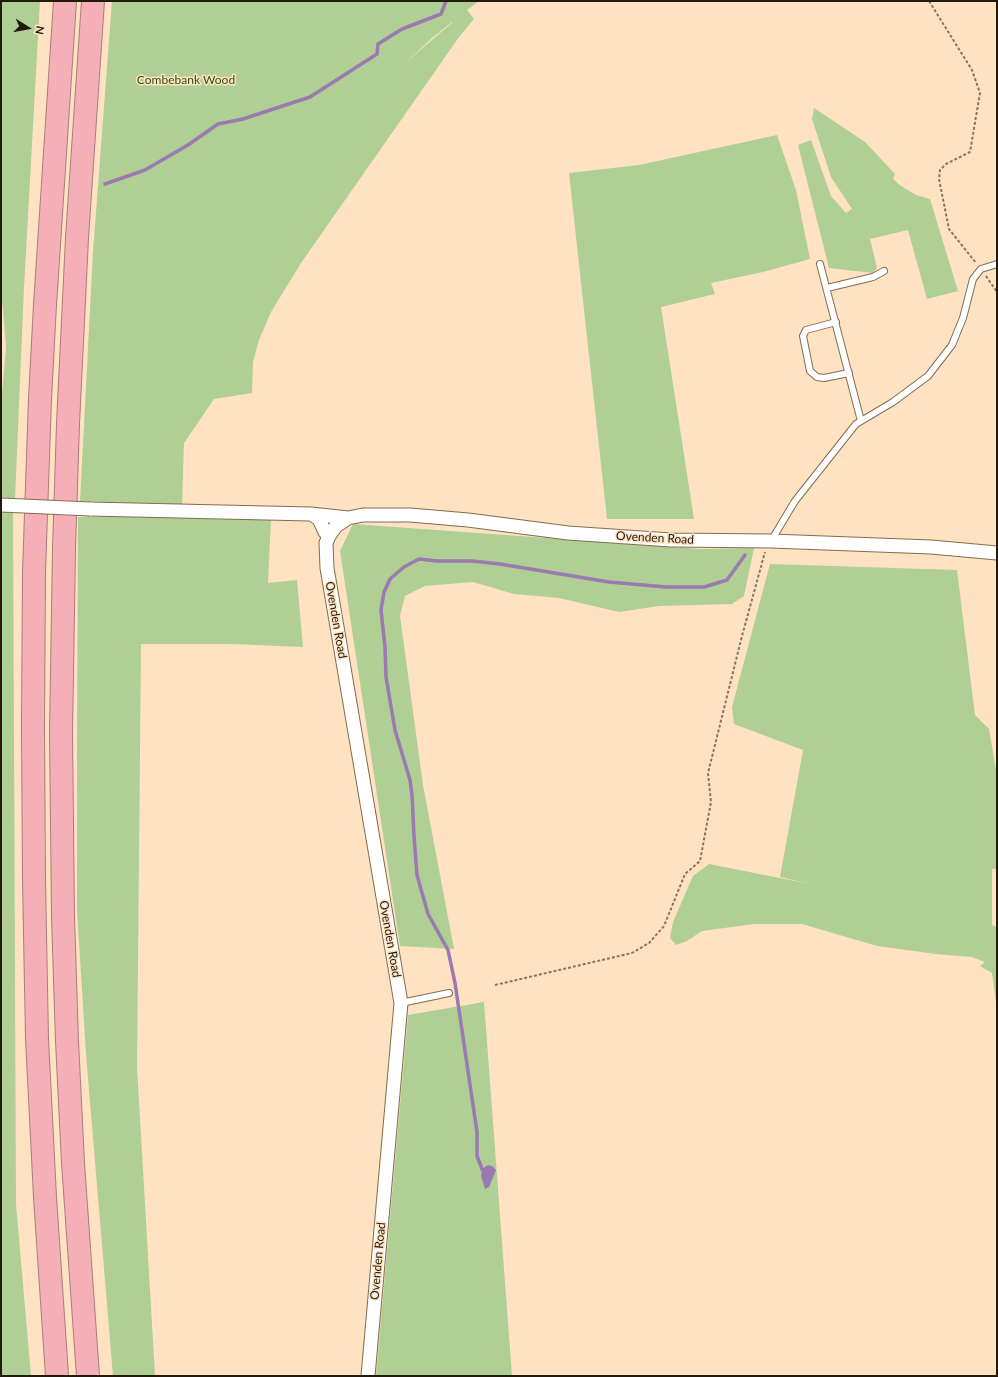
<!DOCTYPE html>
<html>
<head>
<meta charset="utf-8">
<style>
	body { margin:0 }
	#map { position:relative; width:998px; height:1377px; overflow:hidden; background:#fee2c2; font-family:Lato,sans-serif }
	canvas { display:block }
	.frame { position:absolute; inset:0; border:2px solid #231a0e; pointer-events:none }
	.north { position:absolute; left:8px; top:8px; width:40px; height:40px; -webkit-text-stroke:3px #fee2c2; paint-order:stroke; rotate:101deg; font-size:11px; font-weight:700; line-height:16px; text-align:center; color:#231a0e }
	.north::after { content:''; display:block; margin:auto; width:14px; height:18px; background:#231a0e; clip-path:polygon(50% 0,100% 100%,50% 72%,0 100%) }
</style>
</head>
<body>
<div id="map">
<canvas width="998" height="1377"></canvas>
<div class="frame"></div>
<div class="north">N</div>
</div>
<script>
const g = document.querySelector('canvas').getContext('2d');
g.lineJoin = 'round';
function fill(path, color) { g.fillStyle = color; g.fill(path, 'evenodd'); }
const poly = rows => new Path2D(rows.map(r => 'M' + r).join(''));
function strokePath(path, color, width, dash) { g.strokeStyle = color; g.lineWidth = width; g.lineCap = dash ? 'butt' : 'round'; g.setLineDash(dash || []); g.stroke(path); }
function write(font, color, halo, rows, align = 'center') {
  g.font = font + ' Lato,sans-serif'; g.lineWidth = 3; g.setLineDash([]); g.textBaseline = 'middle'; g.strokeStyle = halo; g.fillStyle = color; for (const [text, x, y, turn = 0] of rows) {
    g.save(); g.translate(x, y); g.rotate((+turn || 0) * Math.PI / 180); g.textAlign = isNaN(turn) ? turn : align; if (halo) g.strokeText(text, 0, 0); g.fillText(text, 0, 0); g.restore();
  }
}
fill(poly([
	[1,1,40,1,24,287,15,499,1,499,2,394,6,348,3,308,1,299],
	[112,1,479,1,467,10,474,19,459,37,301,263,271,312,259,340,253,362,252,393,214,399,184,443,182,505,80,501,93,252],
	[452,22,453,22,405,63,432,38],
	[814,108,865,142,895,174,893,179,901,186,916,195,930,199,958,291,927,299,908,230,870,239,877,268,873,273,829,268,798,145,811,140,831,196,846,213,852,209,831,177,812,119],
	[777,135,796,190,810,259,763,272,711,283,715,294,661,307,694,519,607,519,569,173,639,165],
	[1,511,13,512,16,1204,31,1376,1,1376],
	[142,515,271,519,268,583,297,580,303,647,233,644,141,644,137,1067,155,1376,113,1376,86,1054,77,910,77,744,78,517],
	[353,524,700,549,754,548,744,596,732,604,659,606,619,612,559,598,514,594,473,582,425,586,405,596,400,616,423,785,454,949,400,946,340,551],
	[770,564,957,570,975,715,989,729,997,776,997,869,992,869,992,925,997,927,997,1009,992,973,980,966,985,962,972,957,936,954,877,946,802,924,754,924,702,931,687,941,676,945,670,938,673,922,693,876,709,864,810,884,780,877,803,750,734,724,732,707],
	[484,1002,512,1376,376,1376,408,1015]
]), '#afcf94');
fill(poly([
	[488,1165,492,1166,496,1170,489,1187,485,1189,481,1176,482,1169]
]), '#9b79b1');
strokePath(poly([
	[105,184,145,170,188,145,218,124,243,119,310,97,377,54,378,44,402,29,441,14,446,1],
	[482,1169,477,1156,477,1132,455,983,448,950,428,914,417,875,414,836,412,795,410,780,395,730,386,677,385,647,381,610,384,592,390,579,404,567,419,559,437,561,472,561,500,564,609,582,666,587,704,587,727,580,745,555]
]), '#9b79b1', 3.5);
const service = poly([
	[820,264,861,421],
	[827,288,873,277,884,271],
	[836,322,806,330,803,336,810,371,817,377,824,378,849,373],
	[771,541,795,501,856,424,893,402,928,376,952,345,963,318,973,279,981,269,997,264],
	[401,1003,449,993]
]);
const minor = poly([
	[90,509,311,514,319,519,325,532,329,536],
	[311,514,348,518],
	[368,1376,401,1003,327,568,326,543,329,536,336,526,348,518,363,515,410,515,468,520,568,533,671,540,771,541,931,547,997,553]
]);
const motorway = poly([
	[57,1376,45,1197,37,1039,34,880,33,727,34,572,40,399,45,305,65,1],
	[88,1376,73,1163,67,1041,63,917,61,733,64,549,68,424,77,238,93,1]
]);
strokePath(service, '#846c4f', 8);
strokePath(minor, '#846c4f', 15);
strokePath(motorway, '#ac7b7c', 24);
strokePath(poly([
	[929,1,972,70,980,93,970,152,946,164,940,170,939,179,949,229,976,263],
	[986,276,997,292],
	[495,985,632,953,649,943,664,926,685,874,700,861,711,802,708,773,742,636,765,552]
]), '#897762', 2, [3, 2]);
strokePath(service, '#fff', 6);
strokePath(minor, '#fff', 13);
strokePath(motorway, '#f5afb7', 22);
const minorBridge = poly([
	[1,505,90,509]
]);
strokePath(minorBridge, '#846c4f', 15, []);
strokePath(minorBridge, '#fff', 13);
write('12px', '#324f0f', '#fee2c2', [
	["Combebank Wood",186,80]
]);
write('12px', '#231a0e', '#fee2c2', [
	["Ovenden Road",655,538,3],
	["Ovenden Road",336,620,80],
	["Ovenden Road",390,939,80],
	["Ovenden Road",378,1261,-85]
]);
</script>
</body>
</html>
